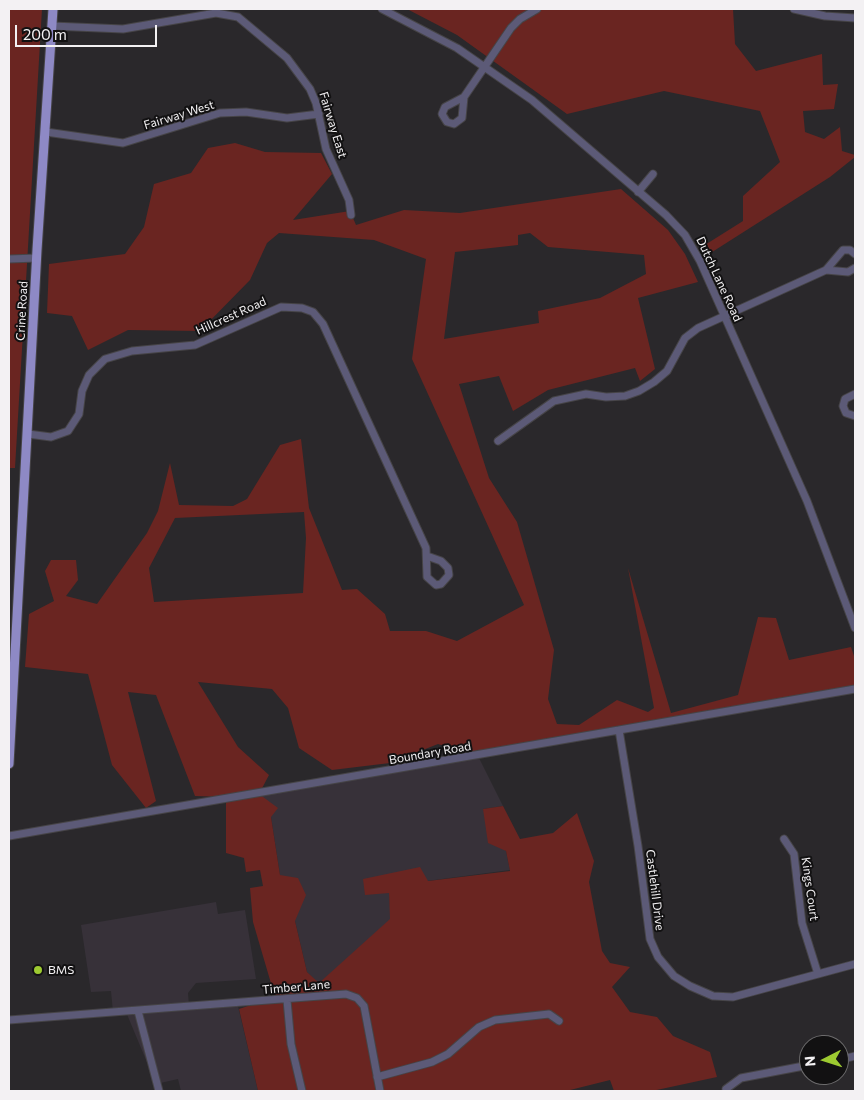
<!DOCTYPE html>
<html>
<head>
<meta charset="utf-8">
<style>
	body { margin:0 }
	#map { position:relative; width:864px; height:1100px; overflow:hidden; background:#2a282b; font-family:Commissioner,sans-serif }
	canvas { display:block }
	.frame { position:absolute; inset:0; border:10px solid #f3f1f3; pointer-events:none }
	.north { position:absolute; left:799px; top:1035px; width:50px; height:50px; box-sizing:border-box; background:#121112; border:1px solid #6c6b6c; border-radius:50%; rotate:265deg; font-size:14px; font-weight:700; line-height:20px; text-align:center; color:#f3f1f3 }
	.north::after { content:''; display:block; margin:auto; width:18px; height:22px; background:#9dca31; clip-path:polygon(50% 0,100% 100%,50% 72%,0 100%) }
	.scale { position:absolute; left:15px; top:25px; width:142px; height:22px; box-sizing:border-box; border:2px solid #f3f1f3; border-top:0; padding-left:6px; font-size:15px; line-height:18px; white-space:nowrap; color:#f3f1f3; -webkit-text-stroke:4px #121112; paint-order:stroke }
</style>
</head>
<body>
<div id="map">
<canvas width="864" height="1100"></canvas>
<div class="frame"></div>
<div class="north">N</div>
<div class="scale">200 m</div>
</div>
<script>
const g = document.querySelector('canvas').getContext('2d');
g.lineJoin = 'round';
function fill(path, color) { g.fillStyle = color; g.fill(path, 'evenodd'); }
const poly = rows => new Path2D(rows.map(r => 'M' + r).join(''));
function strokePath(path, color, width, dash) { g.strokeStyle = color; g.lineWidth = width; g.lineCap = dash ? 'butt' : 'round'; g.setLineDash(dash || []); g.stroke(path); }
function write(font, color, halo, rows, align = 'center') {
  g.font = font + ' Commissioner,sans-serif'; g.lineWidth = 4; g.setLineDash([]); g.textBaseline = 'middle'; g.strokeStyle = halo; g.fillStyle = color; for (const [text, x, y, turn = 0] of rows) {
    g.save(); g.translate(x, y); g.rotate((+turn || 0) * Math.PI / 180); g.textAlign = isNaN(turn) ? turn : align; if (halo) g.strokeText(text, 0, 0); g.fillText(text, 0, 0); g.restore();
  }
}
fill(poly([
	[479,758,503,806,483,809,506,851,510,870,427,881,389,893,391,919,319,984,307,972,295,921,280,875,271,817,260,793],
	[216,902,218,914,245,910,256,979,196,983,188,993,189,1006,237,1002,258,1091,181,1091,178,1079,156,1084,126,1012,113,1012,111,991,91,992,81,925]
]), '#373139');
fill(poly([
	[9,9,42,9,15,468,9,468],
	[407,9,733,9,735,44,756,71,822,54,823,85,838,84,834,109,803,111,805,132,824,139,840,127,842,151,855,155,855,157,830,177,709,254,701,239,708,243,743,221,743,196,780,162,760,111,664,91,567,114,457,35],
	[235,143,265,152,321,153,332,174,293,220,350,211,356,225,404,210,460,213,621,189,668,230,685,254,698,282,638,298,655,369,640,381,635,368,548,390,513,411,499,376,459,384,489,478,517,522,554,650,548,699,557,724,579,725,617,700,648,712,654,708,628,568,671,713,738,695,758,617,776,618,789,660,851,647,855,659,855,685,806,697,478,756,438,744,390,763,332,770,299,748,288,708,272,689,198,682,238,747,269,775,259,794,278,808,271,817,280,875,298,878,306,895,295,921,307,972,319,983,390,919,389,893,365,895,363,879,420,867,428,881,510,871,506,851,488,843,483,809,503,806,520,839,553,833,577,813,594,861,589,882,602,951,610,963,630,967,612,987,630,1012,657,1017,673,1036,710,1052,717,1077,652,1091,614,1091,610,1080,566,1091,258,1091,239,1009,275,997,253,922,250,888,263,886,260,870,246,872,244,858,226,853,226,797,195,796,156,695,128,692,156,801,146,808,112,765,88,674,25,667,29,614,54,601,45,571,51,560,76,560,78,580,66,596,97,604,147,533,158,511,170,463,179,505,233,506,247,499,280,445,301,439,309,508,342,590,357,589,385,614,390,631,426,631,457,641,524,605,412,359,426,259,374,240,279,233,267,243,250,280,200,331,128,330,88,350,72,316,47,313,49,264,125,254,144,227,154,184,191,173,208,148],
	[530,233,548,247,644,255,646,274,600,298,538,311,539,323,444,339,455,252,518,245,518,235],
	[304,512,306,538,303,593,154,602,149,568,175,518]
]), '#6a2521');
const minor = poly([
	[382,9,457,48,532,100,666,215,685,235,700,261,807,501,855,628],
	[794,9,825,16,855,18],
	[52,26,123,29,216,13,238,17,287,58,310,89,316,103,326,149,349,200,351,215],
	[464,97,511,28,520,19,537,9],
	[464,97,462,118,454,124,447,122,442,114,445,107,464,97],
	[46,132,123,143,220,113,246,112,287,118,319,114],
	[638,192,653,174],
	[855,254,850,250,843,250,826,270,848,272,855,268],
	[9,259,37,258],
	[855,394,845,399,843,406,846,413,855,416],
	[28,434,51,437,68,431,79,414,82,391,89,375,105,359,132,351,195,345,281,307,302,308,313,312,323,324,426,548,427,577,436,585,441,584,449,575,448,568,441,561,427,556],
	[498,441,554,401,586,394,606,397,625,396,639,391,654,382,667,371,685,338,698,328,826,270],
	[619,730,638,846,650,939,658,957,674,976,690,986,713,996,733,997,855,964],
	[9,836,855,689],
	[784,839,794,854,802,923,818,974],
	[287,1000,291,1044,302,1091],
	[138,1011,159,1091],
	[9,1020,346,994,357,998,364,1006,380,1091],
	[839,1060,855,1056],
	[377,1077,432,1062,448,1054,479,1027,495,1020,549,1014,559,1021],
	[726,1089,741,1078,809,1065]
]);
const major = poly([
	[9,764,37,250,53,9]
]);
strokePath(minor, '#464447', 9);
strokePath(major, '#464447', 11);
strokePath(minor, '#5c5a77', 7);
strokePath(major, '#8e89c5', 9);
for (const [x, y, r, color] of [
	[38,970,5,"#9dca31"]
]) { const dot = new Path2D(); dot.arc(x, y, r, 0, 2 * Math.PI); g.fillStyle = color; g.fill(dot); strokePath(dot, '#121112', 2); }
write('12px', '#f3f1f3', '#121112', [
	["Fairway West",179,115,-17],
	["Fairway East",333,125,73],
	["Dutch Lane Road",719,279,65],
	["Crine Road",22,311,-87],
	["Hillcrest Road",231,316,-24],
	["Boundary Road",430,753,-10],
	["Kings Court",810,889,82],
	["Castlehill Drive",655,890,83],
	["Timber Lane",296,987,-5]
]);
write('12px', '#f3f1f3', '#121112', [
	["BMS",48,970]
], 'left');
</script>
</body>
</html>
